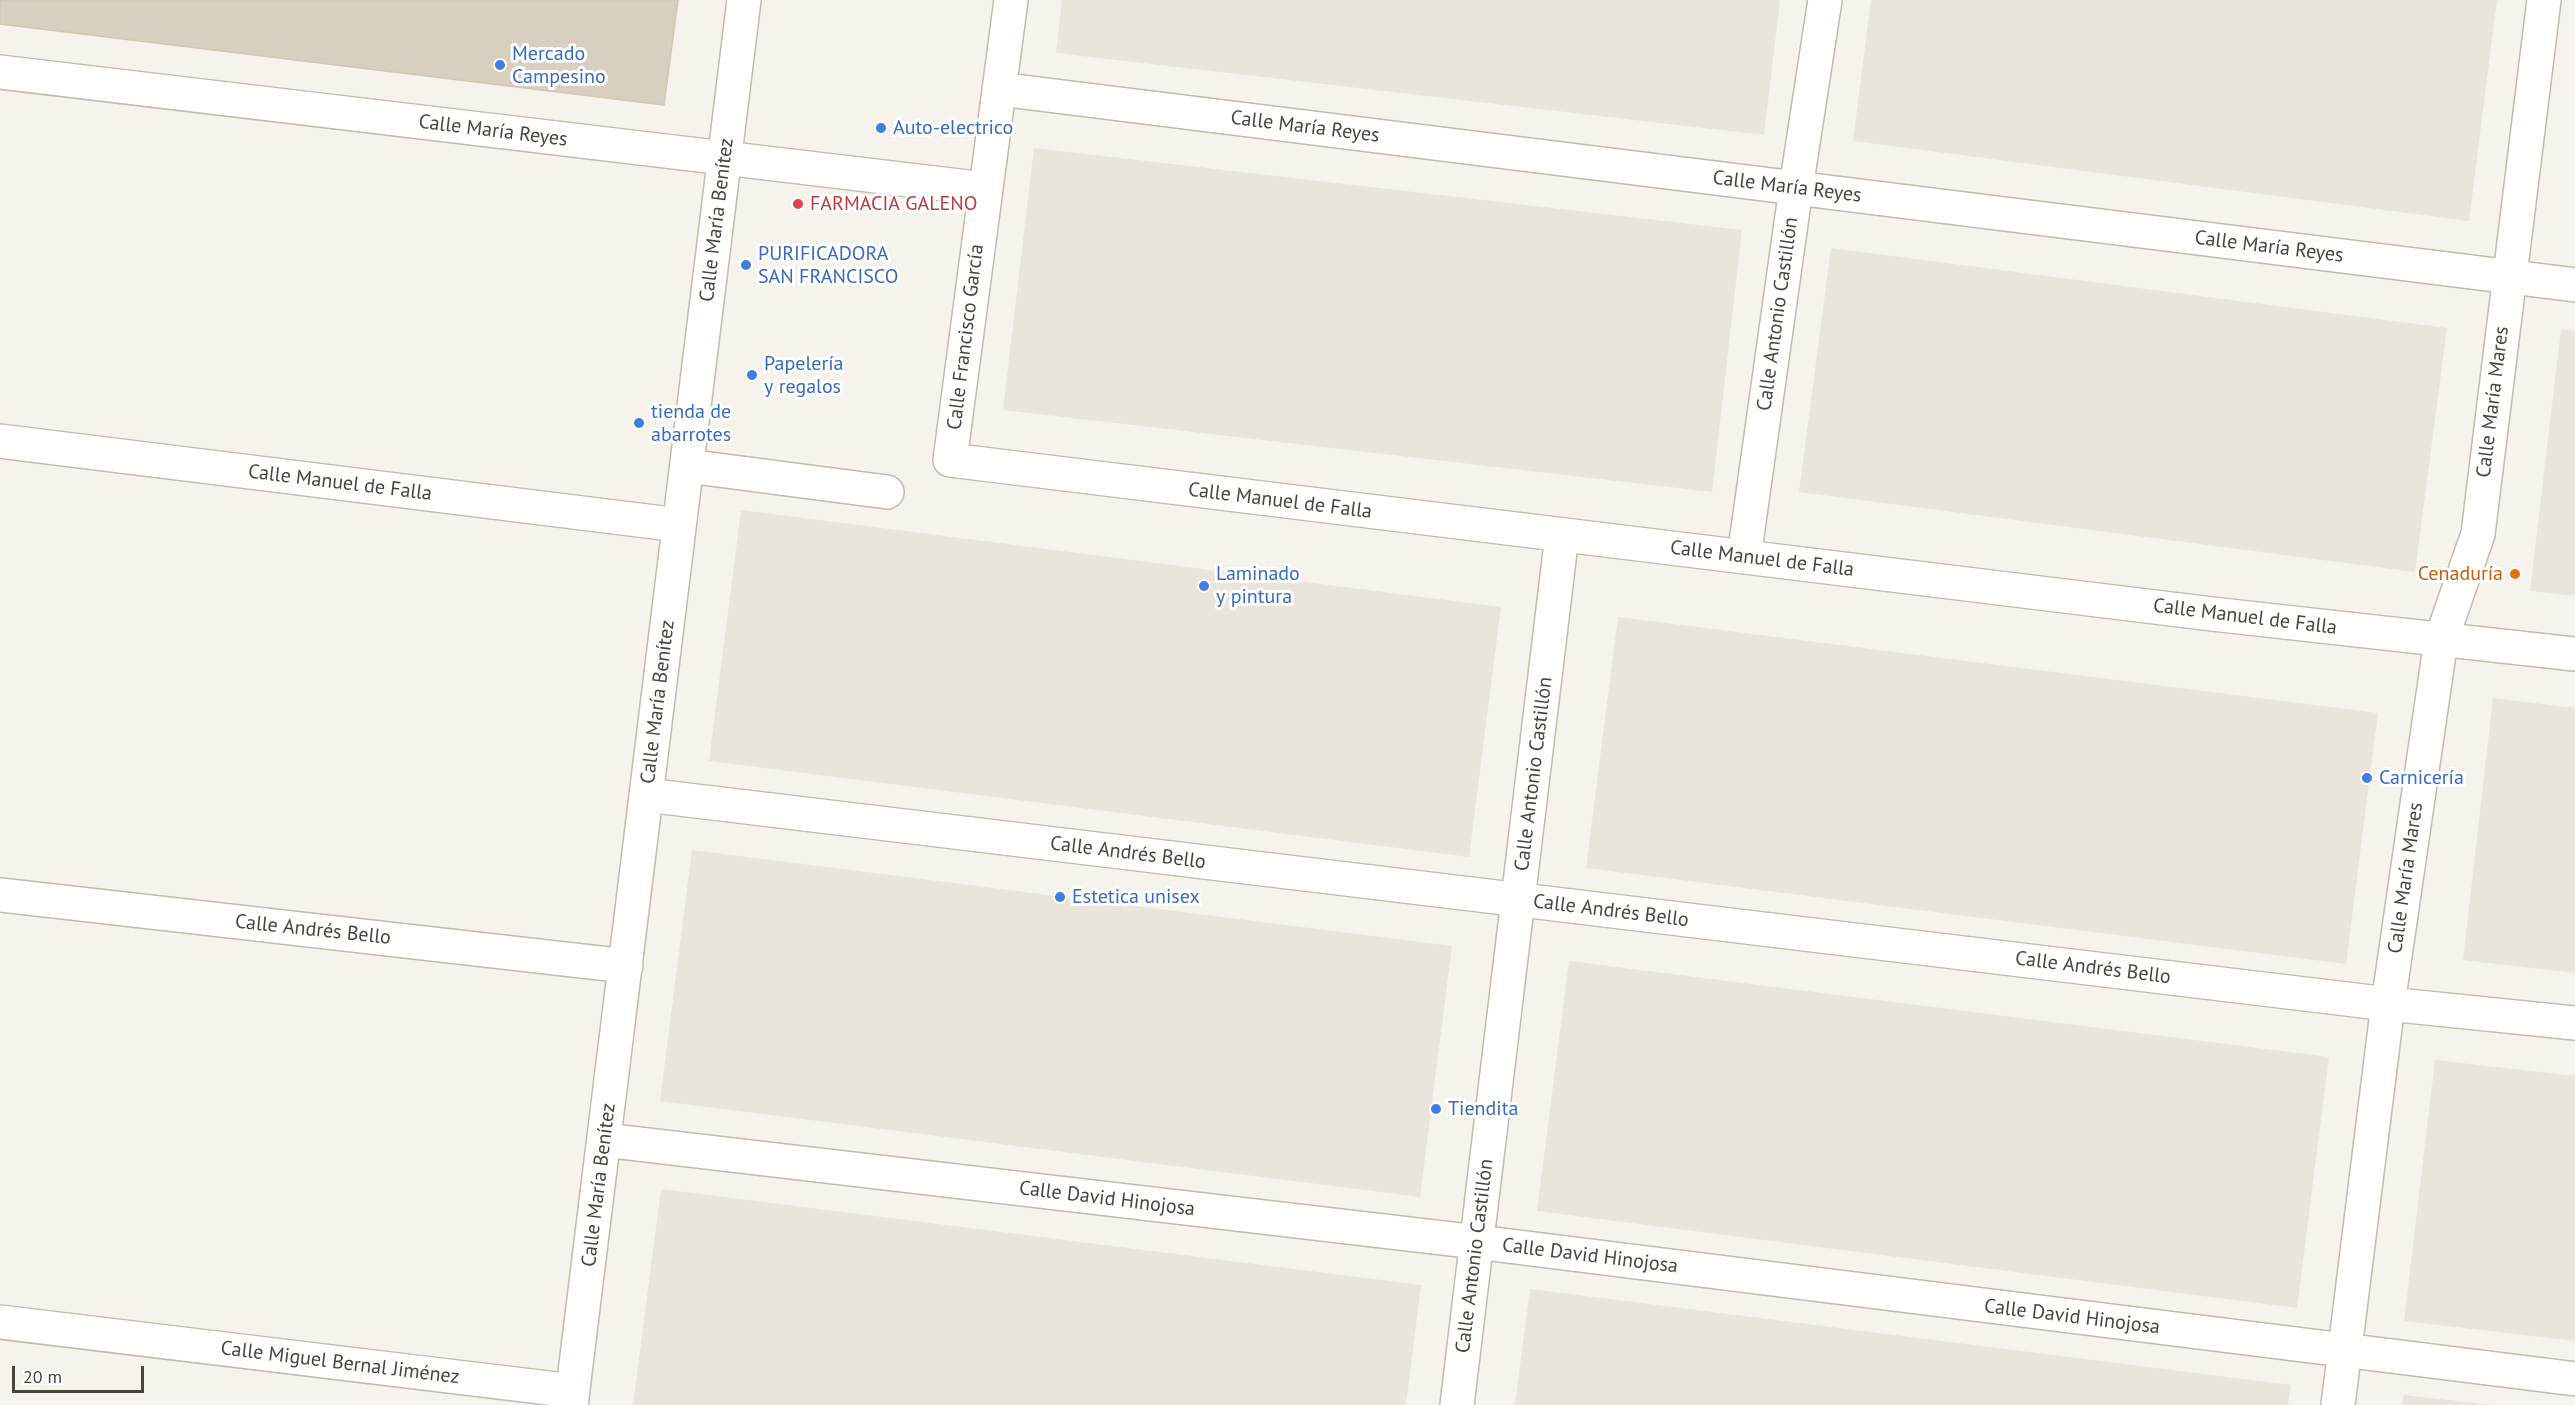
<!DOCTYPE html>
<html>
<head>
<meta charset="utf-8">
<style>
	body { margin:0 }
	#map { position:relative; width:2575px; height:1405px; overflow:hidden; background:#f6f3ec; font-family:"PT Sans",sans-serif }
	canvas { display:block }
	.scale { position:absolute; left:12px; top:1366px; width:132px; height:27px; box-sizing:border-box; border:3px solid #4b4439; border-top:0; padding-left:8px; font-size:18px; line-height:21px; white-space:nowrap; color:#4b4439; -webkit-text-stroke:4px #fff; paint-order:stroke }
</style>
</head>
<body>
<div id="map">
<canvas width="2575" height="1405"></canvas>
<div class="scale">20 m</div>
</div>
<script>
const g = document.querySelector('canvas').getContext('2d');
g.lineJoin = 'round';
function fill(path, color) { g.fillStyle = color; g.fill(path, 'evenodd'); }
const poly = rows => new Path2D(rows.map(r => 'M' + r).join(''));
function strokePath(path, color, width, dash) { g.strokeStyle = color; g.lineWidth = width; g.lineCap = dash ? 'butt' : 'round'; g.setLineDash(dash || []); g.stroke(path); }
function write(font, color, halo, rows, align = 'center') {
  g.font = font + ' "PT Sans",sans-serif'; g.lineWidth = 6; g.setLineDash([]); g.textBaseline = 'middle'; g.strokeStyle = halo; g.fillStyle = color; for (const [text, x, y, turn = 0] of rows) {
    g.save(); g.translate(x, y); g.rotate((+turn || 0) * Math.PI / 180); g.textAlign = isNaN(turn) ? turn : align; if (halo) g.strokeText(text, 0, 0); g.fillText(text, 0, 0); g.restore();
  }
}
fill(poly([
	[1062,0,1780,0,1764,135,1056,53],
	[1871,0,2497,0,2469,221,1853,141],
	[1034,148,1742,230,1712,492,1003,410],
	[1831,248,2447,328,2415,572,1799,492],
	[2561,329,2575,331,2575,596,2530,591],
	[741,510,1501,607,1469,857,709,761],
	[1618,617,2378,713,2346,964,1586,868],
	[2493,698,2575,708,2575,973,2463,960],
	[692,850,1452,946,1420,1197,660,1101],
	[1569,961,2329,1057,2297,1308,1537,1211],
	[2435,1060,2575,1076,2575,1341,2404,1321],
	[661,1189,1421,1285,1406,1405,633,1405],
	[1530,1289,2291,1385,2288,1405,1515,1405],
	[2404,1395,2491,1405,2402,1405]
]), '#eae5da');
const building = poly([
	[0,0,678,0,664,105,0,24,0,0]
]);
fill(building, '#d8cfc1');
strokePath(building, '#d3c7b4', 1.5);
const street = poly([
	[1011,0,950,460,2212,614,2575,654],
	[0,72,985,189],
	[999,89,2575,285],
	[0,441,679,525],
	[687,466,887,492],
	[1744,557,1796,188,1825,0],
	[646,795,2388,1004,2575,1023],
	[0,895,626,966],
	[604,1140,1477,1242,2575,1379],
	[0,1322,573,1391],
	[571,1405,744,0],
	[1457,1405,1562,535],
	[2338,1405,2388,1004,2441,640,2478,534,2544,0]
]);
strokePath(street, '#c2bbae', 36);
strokePath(street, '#fff', 33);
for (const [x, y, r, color] of [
	[500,65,6,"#3f7fe0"],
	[881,128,6,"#3f7fe0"],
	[798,204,6,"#e0444e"],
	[746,265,6,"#3f7fe0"],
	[752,375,6,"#3f7fe0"],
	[639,423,6,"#3f7fe0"],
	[2515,574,6,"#e8710a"],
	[1204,586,6,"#3f7fe0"],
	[2367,778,6,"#3f7fe0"],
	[1060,897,6,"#3f7fe0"],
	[1436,1109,6,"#3f7fe0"]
]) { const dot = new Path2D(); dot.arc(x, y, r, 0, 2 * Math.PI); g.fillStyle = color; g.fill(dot); strokePath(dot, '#fff', 2); }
write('20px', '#366cbe', '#fff', [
	["Mercado",512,54],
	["Campesino",512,77],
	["Auto-electrico",893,128],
	["PURIFICADORA",758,254],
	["SAN FRANCISCO",758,277],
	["Papelería",764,364],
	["y regalos",764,387],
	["tienda de",651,412],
	["abarrotes",651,435],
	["Laminado",1216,574],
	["y pintura",1216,597],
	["Carnicería",2379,778],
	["Estetica unisex",1072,897],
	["Tiendita",1448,1109]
], 'left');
write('20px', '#4b4439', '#fff', [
	["Calle María Reyes",1305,127,7],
	["Calle María Reyes",493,131,7],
	["Calle María Reyes",1787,187,7],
	["Calle María Benítez",717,220,-83],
	["Calle María Reyes",2269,247,7],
	["Calle Antonio Castillón",1778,314,-82],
	["Calle Francisco García",966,337,-83],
	["Calle María Mares",2493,402,-83],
	["Calle Manuel de Falla",340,483,7],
	["Calle Manuel de Falla",1280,501,7],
	["Calle Manuel de Falla",1762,559,7],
	["Calle Manuel de Falla",2245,617,7],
	["Calle María Benítez",658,702,-83],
	["Calle Antonio Castillón",1534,774,-83],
	["Calle Andrés Bello",1128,853,7],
	["Calle María Mares",2406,878,-82],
	["Calle Andrés Bello",1611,911,7],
	["Calle Andrés Bello",313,930,6],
	["Calle Andrés Bello",2093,968,7],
	["Calle María Benítez",599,1185,-83],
	["Calle David Hinojosa",1107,1199,7],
	["Calle Antonio Castillón",1475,1256,-83],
	["Calle David Hinojosa",1590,1256,7],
	["Calle David Hinojosa",2072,1317,7],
	["Calle Miguel Bernal Jiménez",340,1363,7]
]);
write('20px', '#be3a42', '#fff', [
	["FARMACIA GALENO",810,204]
], 'left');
write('20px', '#c56008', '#fff', [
	["Cenaduría",2503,574]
], 'right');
</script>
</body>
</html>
